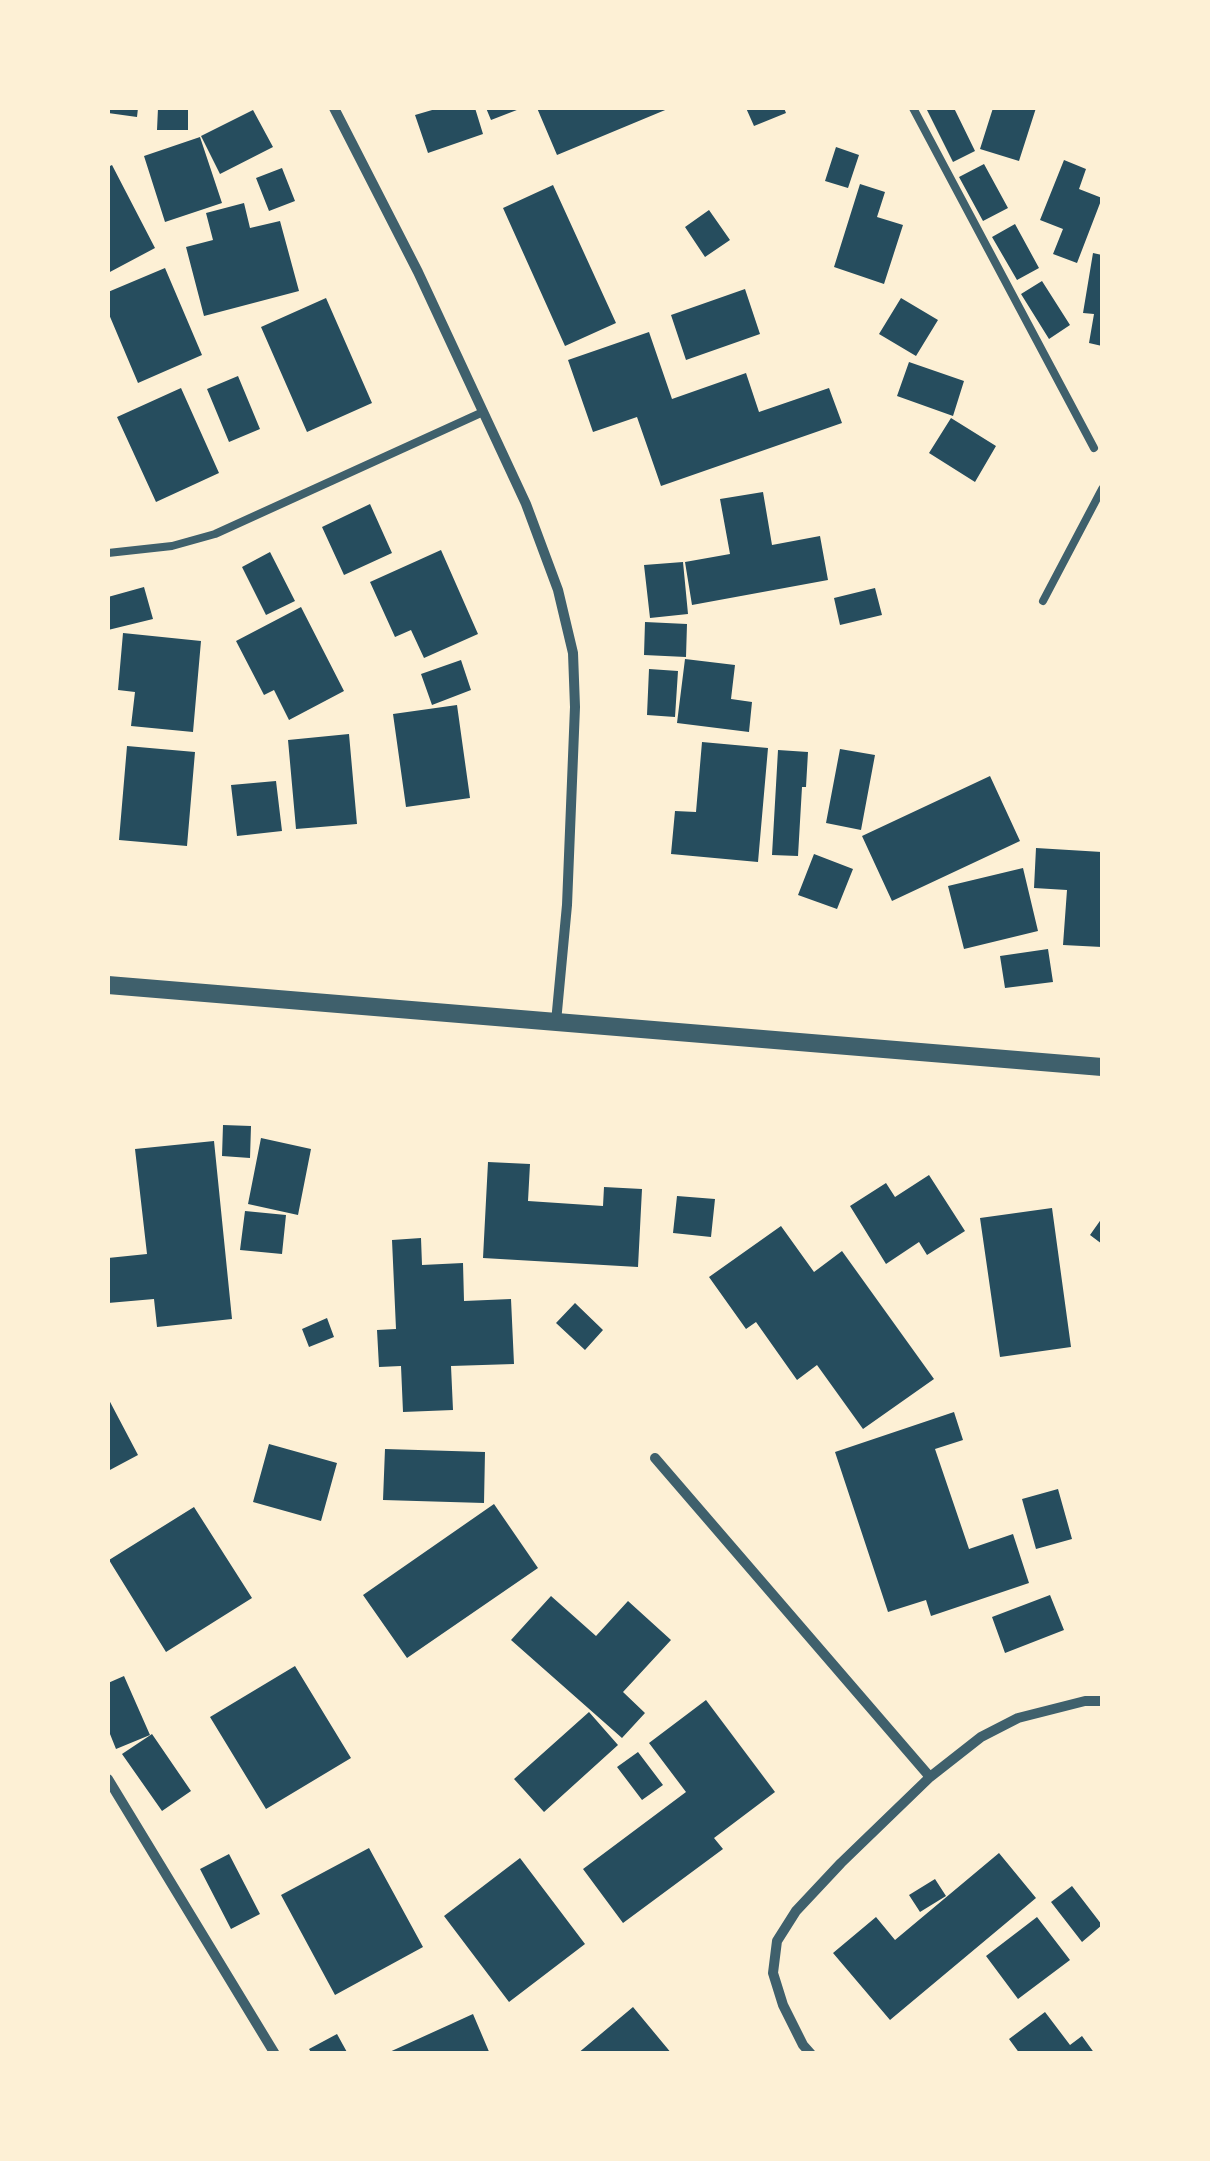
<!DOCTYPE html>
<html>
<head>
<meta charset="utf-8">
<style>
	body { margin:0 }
	#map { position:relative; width:1210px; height:2161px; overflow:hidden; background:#fdf0d5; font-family:Helvetica,sans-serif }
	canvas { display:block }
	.frame { position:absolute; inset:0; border:110px solid #fdf0d5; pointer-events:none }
</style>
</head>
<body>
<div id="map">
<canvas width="1210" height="2161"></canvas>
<div class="frame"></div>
</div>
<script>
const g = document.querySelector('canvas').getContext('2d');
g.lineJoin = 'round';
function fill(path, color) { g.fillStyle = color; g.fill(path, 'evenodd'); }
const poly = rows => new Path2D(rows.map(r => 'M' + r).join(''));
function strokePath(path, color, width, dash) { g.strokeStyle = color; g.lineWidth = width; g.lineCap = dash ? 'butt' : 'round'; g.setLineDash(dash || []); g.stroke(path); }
fill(poly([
	[108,108,138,108,137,117,108,113],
	[158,108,188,108,188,130,157,130],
	[439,108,475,108,483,134,428,153,415,115],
	[486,108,522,108,491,120],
	[537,108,670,108,557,155],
	[746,108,784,108,786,113,754,126],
	[926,108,954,108,975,151,953,162],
	[993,108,1036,108,1019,161,980,149],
	[253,110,273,147,220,174,201,136],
	[200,137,222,203,165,222,144,156],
	[836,147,859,155,848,188,825,181],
	[1064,160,1086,169,1079,189,1102,198,1077,263,1053,254,1063,229,1040,220],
	[984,164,1008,208,983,221,959,177],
	[112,165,155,248,108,273,108,167],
	[282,168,295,201,269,211,256,178],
	[860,184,885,192,877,217,903,225,884,284,834,267],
	[553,185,616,323,565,346,503,208],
	[244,203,250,228,280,221,299,291,204,316,186,247,213,240,206,213],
	[709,210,730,240,705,257,685,227],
	[1015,224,1039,268,1017,280,992,237],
	[1093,253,1102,255,1102,346,1089,343,1094,314,1083,313],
	[165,268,202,355,138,383,108,312,108,292],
	[1042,281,1070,325,1049,339,1021,294],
	[745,289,760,334,686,360,671,315],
	[326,298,372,403,307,432,261,327],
	[901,298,938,320,916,356,879,334],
	[649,332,672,399,746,373,759,412,829,388,842,423,661,486,637,417,593,432,568,360],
	[909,362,964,381,953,416,897,396],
	[238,376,260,429,229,442,207,389],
	[181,388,219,473,156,502,117,417],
	[951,418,996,446,975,482,929,453],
	[763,492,772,545,820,536,828,580,692,605,685,562,730,554,720,499],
	[370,504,392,553,344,575,322,527],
	[441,550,478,634,424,658,411,630,395,637,370,582],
	[270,552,295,601,266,615,242,567],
	[683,562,688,614,650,618,644,565],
	[144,587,153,619,108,630,108,597],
	[875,588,882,615,840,625,834,598],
	[301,607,344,691,289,720,274,690,264,695,236,641],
	[645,622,687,624,686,657,644,655],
	[123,633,201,641,193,732,131,726,135,692,118,690],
	[685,659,735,665,731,699,752,702,749,732,677,723],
	[461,660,471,690,432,705,421,674],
	[649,669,678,671,675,717,647,715],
	[457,705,470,798,406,807,393,714],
	[349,734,357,824,296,829,288,740],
	[702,742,768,748,758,862,671,854,675,811,696,812],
	[127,746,195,752,187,846,119,840],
	[840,749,875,755,861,830,826,823],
	[778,750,808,752,806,787,802,787,798,856,772,855],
	[990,776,1020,841,892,901,862,836],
	[276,781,282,831,237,836,231,785],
	[1036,848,1102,852,1102,947,1063,945,1067,890,1034,888],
	[814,854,853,869,837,909,798,895],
	[1023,868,1038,931,964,949,948,886],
	[1048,949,1053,982,1005,988,1000,956],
	[223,1125,251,1126,250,1158,222,1156],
	[261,1138,311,1149,298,1215,248,1204],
	[214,1141,232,1319,157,1327,154,1299,108,1303,108,1258,147,1254,135,1149],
	[488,1162,530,1164,528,1201,603,1206,604,1187,642,1189,638,1267,483,1258],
	[929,1175,965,1231,927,1255,919,1242,886,1264,850,1206,886,1183,895,1197],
	[677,1196,715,1199,711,1237,673,1233],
	[1052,1208,1071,1347,1000,1357,980,1218],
	[245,1211,286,1215,282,1254,240,1250],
	[1102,1218,1102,1244,1090,1235],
	[781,1226,814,1272,842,1251,934,1379,863,1429,817,1365,797,1380,756,1322,746,1329,709,1277],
	[421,1238,422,1265,463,1263,464,1301,511,1299,514,1364,451,1366,453,1410,403,1412,401,1366,379,1367,377,1330,396,1329,392,1240],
	[575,1303,603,1330,585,1350,556,1323],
	[327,1318,334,1337,309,1347,302,1329],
	[108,1398,138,1455,108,1471],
	[954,1412,963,1440,935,1449,969,1549,1013,1534,1029,1583,931,1616,926,1600,888,1612,835,1452],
	[269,1444,337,1463,321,1521,253,1502],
	[385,1449,485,1452,484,1503,383,1500],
	[1058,1489,1072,1539,1036,1549,1022,1499],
	[494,1504,538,1568,407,1658,363,1595],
	[194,1507,252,1598,166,1652,109,1560],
	[1050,1595,1064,1630,1005,1653,992,1617],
	[551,1596,596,1636,628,1601,671,1640,623,1692,645,1713,622,1738,511,1640],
	[295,1666,351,1758,266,1809,210,1717],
	[124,1676,150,1735,116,1749,108,1729,108,1683],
	[706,1700,775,1792,714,1838,723,1849,623,1923,583,1869,686,1792,649,1743],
	[589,1712,618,1745,544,1812,514,1779],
	[152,1734,191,1791,162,1811,122,1754],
	[638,1752,663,1785,642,1800,617,1767],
	[369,1848,423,1947,335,1995,281,1895],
	[999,1853,1036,1898,890,2020,833,1953,876,1917,895,1940],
	[229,1854,260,1914,231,1929,200,1869],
	[520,1858,585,1944,509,2002,444,1916],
	[935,1879,946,1896,920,1912,909,1895],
	[1072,1886,1102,1925,1082,1942,1051,1902],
	[1037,1917,1070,1960,1018,1999,986,1956],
	[633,2007,672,2054,577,2054],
	[1045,2012,1070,2045,1082,2036,1095,2054,1020,2054,1009,2039],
	[473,2014,490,2054,385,2054],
	[337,2034,348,2054,312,2054,309,2049]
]), '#264d5e');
strokePath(poly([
	[913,108,1094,448],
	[108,553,172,546,215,534,483,412],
	[1043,601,1102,489]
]), '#3f606c', 8);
strokePath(poly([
	[334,108,418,272,526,504,558,590,573,653,575,707,567,905,556,1022],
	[655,1458,930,1777],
	[108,1779,275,2054],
	[811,2054,803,2045,783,2005,773,1973,777,1941,796,1911,841,1863,930,1777,981,1737,1018,1718,1085,1701,1102,1701]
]), '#3f606c', 10);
strokePath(poly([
	[108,985,1102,1067]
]), '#3f606c', 18);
</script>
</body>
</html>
